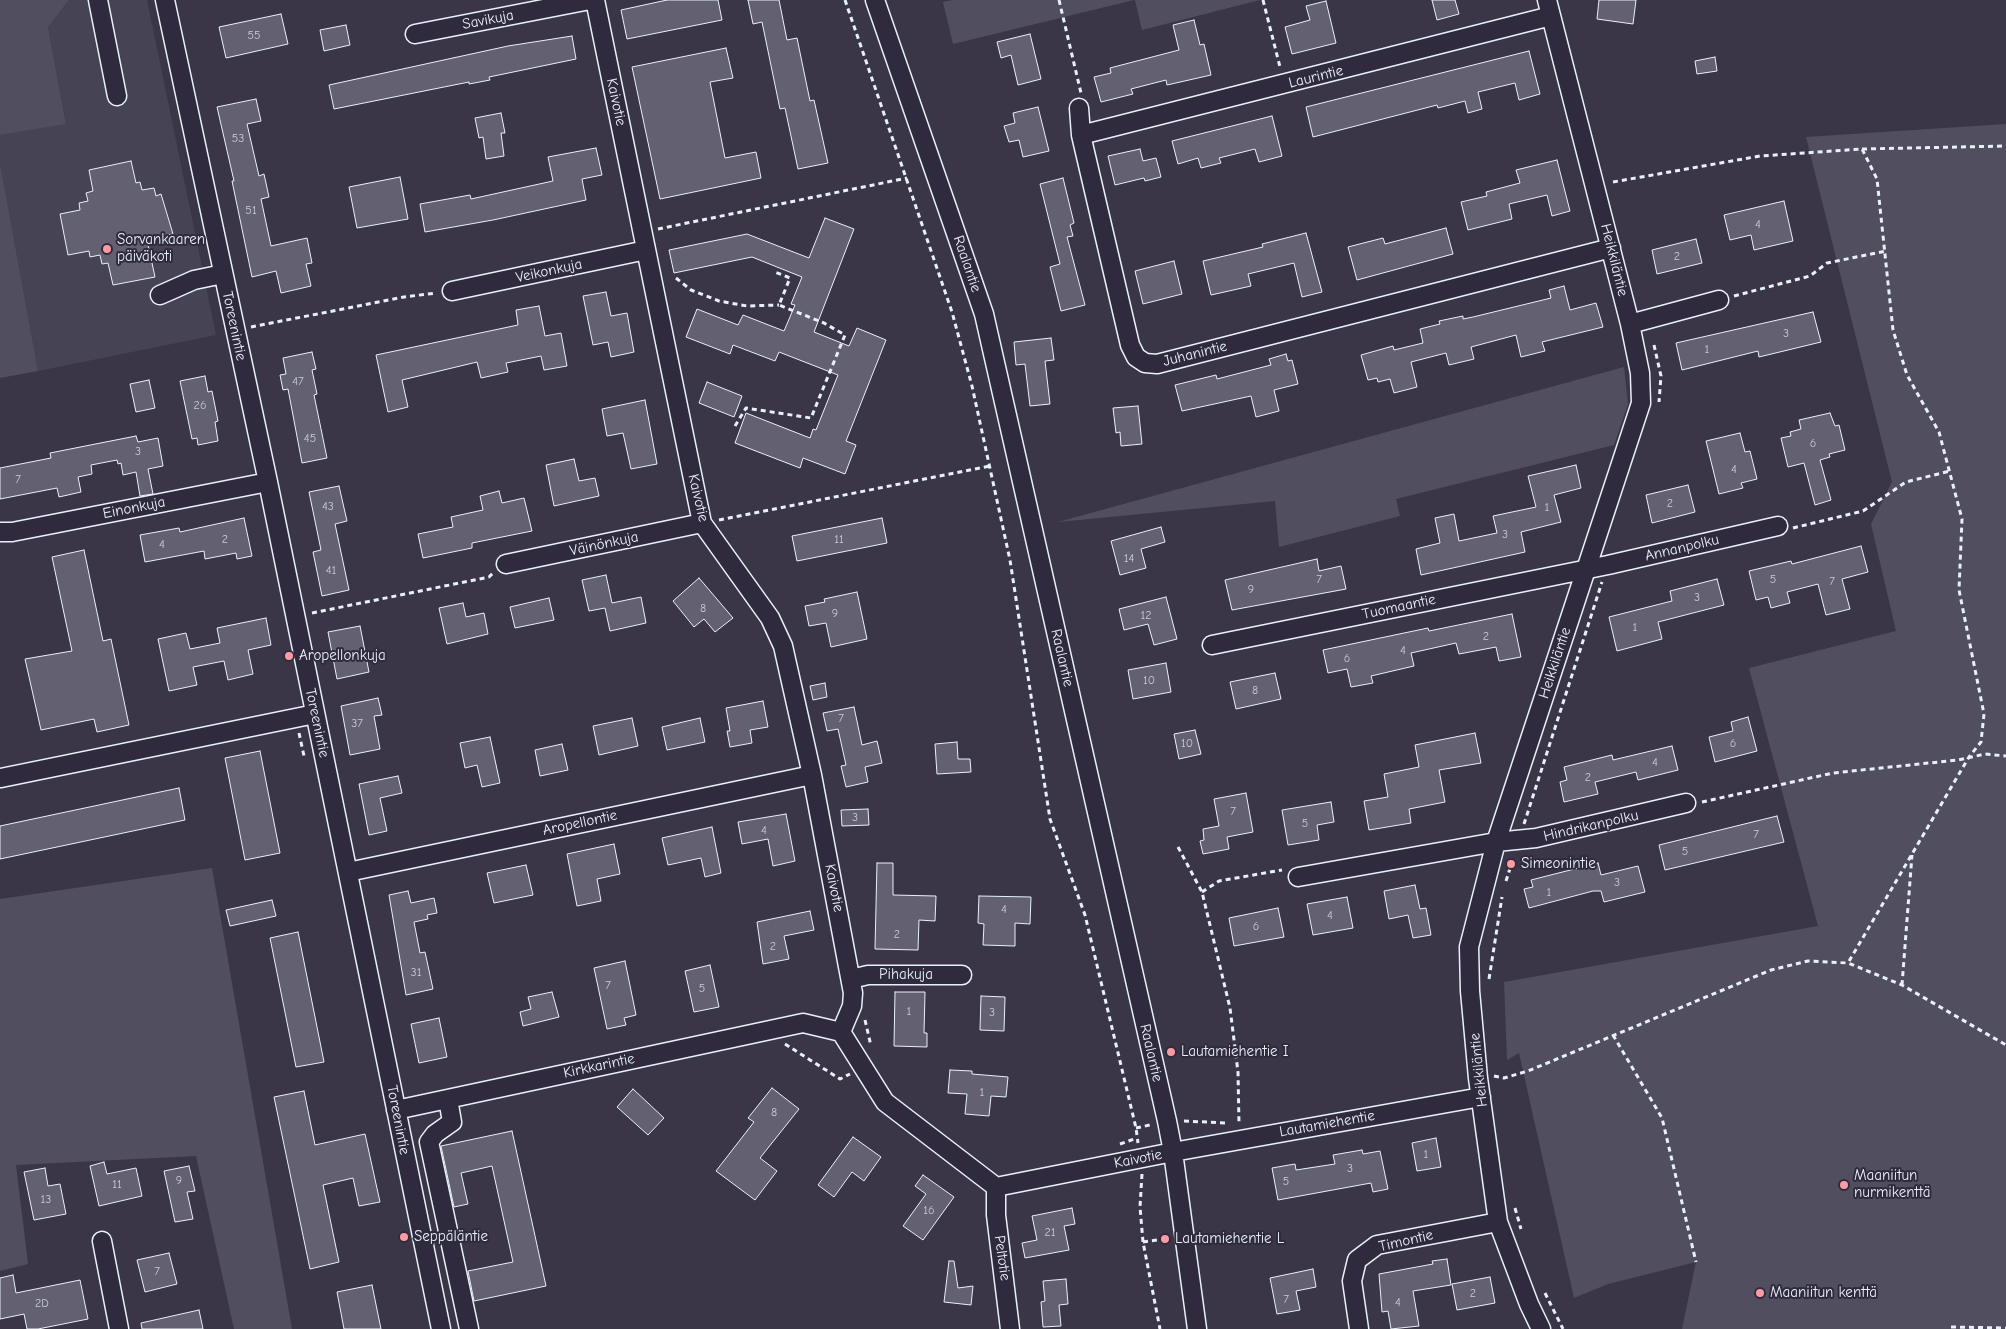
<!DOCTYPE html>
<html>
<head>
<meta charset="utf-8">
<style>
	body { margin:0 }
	canvas { display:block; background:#3a3648 }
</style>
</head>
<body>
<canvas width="2006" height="1329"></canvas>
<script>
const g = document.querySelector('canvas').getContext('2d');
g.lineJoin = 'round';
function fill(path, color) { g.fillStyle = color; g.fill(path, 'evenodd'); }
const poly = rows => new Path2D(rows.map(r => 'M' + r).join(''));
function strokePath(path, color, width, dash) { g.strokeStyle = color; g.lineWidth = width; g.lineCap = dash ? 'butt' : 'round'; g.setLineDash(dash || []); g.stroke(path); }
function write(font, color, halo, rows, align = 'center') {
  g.font = font + ' "Comic Neue",sans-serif'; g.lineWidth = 4; g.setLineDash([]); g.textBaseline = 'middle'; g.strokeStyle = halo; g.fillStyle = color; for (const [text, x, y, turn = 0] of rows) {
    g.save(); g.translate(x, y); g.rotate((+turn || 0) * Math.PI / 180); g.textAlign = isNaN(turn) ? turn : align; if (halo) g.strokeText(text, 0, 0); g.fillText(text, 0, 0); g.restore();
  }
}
fill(poly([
	[69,0,147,0,216,335,38,371,0,163,0,135,66,123,48,27]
]), '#464354');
fill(poly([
	[0,0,69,0,48,27,66,124,0,135],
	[952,0,1134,0,953,44,943,2],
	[1135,0,1260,0,1142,30],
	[2006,124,2006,1329,1682,1329,1696,1262,1608,1284,1574,1298,1519,1053,1507,1060,1504,982,1818,926,1749,668,1896,631,1871,524,1892,482,1806,137],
	[0,163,38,371,0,378],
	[1624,367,1628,404,1614,445,1396,499,1400,516,1279,547,1275,501,1058,522],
	[212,868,292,1329,234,1329,196,1156,16,1165,28,1264,0,1271,0,899]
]), '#504e5f');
const building = poly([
	[667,0,718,0,722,20,627,39,621,10,667,0],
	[748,0,779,0,787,40,797,38,810,101,814,100,828,163,798,169,785,108,780,109,762,22,753,24,748,0],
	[1432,0,1455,0,1459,14,1437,20,1432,0],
	[1599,0,1636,0,1633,24,1597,19,1599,0],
	[1326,1,1336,43,1292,54,1285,27,1310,20,1306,6,1326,1],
	[281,14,288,44,226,58,219,27,281,14],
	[1194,20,1200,45,1204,44,1211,75,1167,85,1166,80,1131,89,1133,94,1101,102,1094,77,1111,73,1110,68,1179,50,1173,25,1194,20],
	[346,25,350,45,324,51,320,30,346,25],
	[1030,34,1041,79,1018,85,1011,55,1001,58,997,42,1030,34],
	[572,36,576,59,489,77,490,80,469,84,469,82,334,109,329,85,508,46,572,36],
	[726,48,733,78,710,82,725,158,756,152,761,178,660,199,632,67,726,48],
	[1529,51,1540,94,1519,100,1515,83,1478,92,1482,109,1468,113,1465,101,1438,108,1437,105,1313,137,1306,107,1529,51],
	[1715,57,1717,71,1697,74,1695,61,1715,57],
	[256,99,261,121,247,124,259,176,264,174,269,197,261,199,271,246,307,238,312,263,306,264,311,286,281,293,276,271,252,277,232,181,234,181,217,107,256,99],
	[1038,107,1049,151,1023,157,1019,140,1009,142,1004,126,1015,123,1013,113,1038,107],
	[501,113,505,133,501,133,504,156,486,159,483,137,479,138,475,118,501,113],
	[1272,116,1282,156,1259,162,1255,149,1219,158,1221,163,1201,168,1198,158,1178,164,1172,141,1272,116],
	[596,148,602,175,582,179,586,200,493,220,425,232,420,204,470,195,471,199,553,181,548,157,596,148],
	[1140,149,1143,161,1156,158,1161,177,1145,181,1144,178,1115,185,1108,156,1140,149],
	[1557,160,1570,211,1552,216,1547,195,1509,204,1512,219,1468,230,1461,202,1487,196,1486,192,1520,183,1516,170,1557,160],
	[131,161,136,183,140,182,142,190,154,188,156,196,161,194,173,234,147,240,155,277,113,285,108,263,102,264,100,255,90,257,89,251,68,255,60,214,80,210,79,203,88,201,86,193,93,191,89,170,131,161],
	[400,177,408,219,357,228,349,187,400,177],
	[1063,178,1074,223,1070,225,1073,236,1067,237,1085,305,1061,311,1050,267,1060,264,1040,184,1063,178],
	[1784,201,1793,241,1754,250,1751,235,1730,240,1724,215,1784,201],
	[825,218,854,229,814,332,849,346,857,328,886,340,846,441,856,445,845,474,803,458,800,468,735,443,746,413,810,438,813,429,816,430,838,375,779,352,775,361,733,345,730,354,686,337,697,309,738,325,743,315,784,331,795,305,791,304,802,277,752,257,674,273,669,250,747,234,809,258,825,218],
	[1446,228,1453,254,1357,280,1348,247,1383,238,1385,244,1446,228],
	[1306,233,1322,292,1302,297,1294,263,1248,274,1251,286,1211,295,1203,261,1263,247,1262,244,1306,233],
	[1696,239,1702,263,1657,274,1652,250,1696,239],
	[1174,261,1182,294,1143,304,1135,271,1174,261],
	[1564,286,1570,310,1596,303,1603,327,1542,342,1545,351,1521,357,1516,335,1471,347,1474,359,1449,365,1446,353,1411,362,1417,387,1394,393,1390,379,1378,382,1377,378,1368,380,1361,355,1393,346,1394,350,1423,343,1420,329,1440,324,1439,321,1463,316,1463,319,1473,317,1551,298,1549,290,1564,286],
	[606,292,611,316,627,313,634,352,611,357,608,342,593,345,583,296,606,292],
	[539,306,545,336,561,333,567,366,544,370,541,356,506,363,508,372,481,378,477,362,402,380,408,407,388,412,376,355,518,325,516,310,539,306],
	[1813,312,1821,342,1759,357,1758,351,1682,370,1676,343,1813,312],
	[1051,338,1054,360,1045,361,1050,404,1030,406,1025,364,1016,365,1014,342,1051,338],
	[312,352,316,369,312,370,317,394,314,395,327,458,302,463,288,389,283,390,280,375,286,374,283,358,312,352],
	[1286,354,1288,361,1292,360,1298,384,1274,390,1279,411,1256,417,1251,396,1182,411,1175,385,1216,375,1217,379,1271,365,1269,359,1286,354],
	[205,376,208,392,212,391,218,421,215,422,218,441,198,445,197,438,192,439,180,381,205,376],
	[149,380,155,408,136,412,130,384,149,380],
	[707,382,742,396,734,417,699,403,707,382],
	[645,400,657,464,631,469,623,433,607,436,602,409,645,400],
	[1138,406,1142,444,1121,446,1120,432,1116,433,1113,408,1138,406],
	[1830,413,1835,426,1839,425,1845,450,1829,454,1830,457,1820,460,1831,500,1815,505,1804,463,1788,467,1781,438,1791,436,1790,432,1801,429,1799,420,1830,413],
	[1740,433,1745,452,1750,451,1757,479,1741,483,1743,488,1719,494,1706,441,1740,433],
	[136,436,138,442,158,438,163,466,148,469,153,494,140,496,136,472,123,475,121,463,118,464,117,460,91,465,92,474,78,477,81,492,59,497,57,488,0,499,0,468,51,458,50,453,136,436],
	[574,459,579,481,595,478,599,496,554,506,546,465,574,459],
	[1576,465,1581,488,1554,495,1561,522,1521,532,1525,552,1421,575,1416,549,1440,543,1435,518,1454,514,1459,541,1497,533,1493,516,1536,507,1528,476,1576,465],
	[1688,485,1695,512,1652,523,1646,495,1688,485],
	[339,486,347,521,335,524,349,590,322,596,313,552,321,550,309,492,339,486],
	[499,491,502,503,524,498,532,531,472,543,472,548,423,558,418,534,453,527,451,517,483,510,480,496,499,491],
	[244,518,252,556,237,559,236,553,205,559,204,551,145,562,140,535,179,528,180,532,244,518],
	[882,518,887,543,797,561,792,536,882,518],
	[1161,527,1165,542,1141,549,1146,568,1120,575,1111,541,1161,527],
	[1861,546,1868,572,1842,579,1850,609,1826,615,1818,584,1787,592,1790,603,1771,608,1768,597,1756,600,1749,571,1791,561,1792,564,1861,546],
	[84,550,103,641,111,639,129,725,97,732,94,719,41,730,25,659,72,651,52,557,84,550],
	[1317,559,1319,571,1341,566,1346,589,1232,610,1225,580,1317,559],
	[606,575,612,603,641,597,646,623,610,631,605,608,589,611,582,580,606,575],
	[699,578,733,618,715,632,704,619,694,627,673,601,699,578],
	[1717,579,1724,605,1658,622,1662,639,1617,651,1609,617,1672,601,1670,591,1717,579],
	[857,592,867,639,831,647,826,623,809,626,805,606,825,602,824,599,857,592],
	[1166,597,1177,639,1154,645,1148,624,1124,630,1119,609,1166,597],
	[549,598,554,620,515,628,510,607,549,598],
	[463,603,466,617,484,613,488,634,447,644,439,608,463,603],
	[1512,614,1521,657,1499,661,1496,647,1459,654,1456,643,1411,653,1414,666,1371,676,1373,683,1351,687,1347,669,1328,673,1323,650,1428,628,1429,631,1512,614],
	[266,618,271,645,248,650,253,674,228,680,224,661,193,667,197,685,169,691,158,639,186,633,190,649,220,643,217,628,266,618],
	[360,626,369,672,337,679,328,632,360,626],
	[1166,663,1171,692,1133,699,1128,670,1166,663],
	[1275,673,1281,699,1236,709,1230,682,1275,673],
	[825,683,827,697,813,700,810,686,825,683],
	[378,698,382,715,374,716,380,749,350,755,341,706,378,698],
	[763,701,768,727,750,730,752,743,730,747,727,731,730,731,726,708,763,701],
	[854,707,862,745,877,741,882,763,865,767,868,782,846,787,841,766,846,765,838,729,827,731,823,713,854,707],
	[1748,717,1757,751,1715,762,1709,737,1733,731,1731,722,1748,717],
	[632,718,638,746,599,755,593,726,632,718],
	[700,718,705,742,667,750,662,727,700,718],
	[1195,730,1201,754,1179,759,1174,734,1195,730],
	[1475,733,1481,763,1439,770,1445,802,1409,809,1411,823,1369,830,1364,801,1388,797,1384,774,1419,767,1415,745,1475,733],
	[490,737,500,783,482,787,477,765,465,768,460,743,490,737],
	[957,742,958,759,970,759,971,772,937,774,935,744,957,742],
	[562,744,568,770,540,776,535,750,562,744],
	[1672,746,1678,770,1638,780,1636,772,1595,782,1598,794,1564,802,1560,782,1567,780,1564,767,1612,755,1613,760,1672,746],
	[260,751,280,853,245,860,225,758,260,751],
	[398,776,402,793,380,798,387,831,369,835,359,784,398,776],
	[179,788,185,820,0,859,0,826,179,788],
	[1246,793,1253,832,1227,837,1229,849,1203,854,1200,841,1204,840,1203,829,1219,826,1214,799,1246,793],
	[1331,802,1334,822,1317,825,1319,840,1288,845,1282,810,1331,802],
	[868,809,869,825,842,826,841,810,868,809],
	[786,814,795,861,773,866,768,839,742,844,738,822,786,814],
	[1777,816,1784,842,1665,870,1659,845,1777,816],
	[712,827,721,873,705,877,701,858,668,865,662,838,712,827],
	[614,844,620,874,597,879,601,901,577,906,567,854,614,844],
	[877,863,893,863,893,895,936,896,935,921,919,920,918,950,875,949,877,863],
	[1598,863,1601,875,1638,866,1645,892,1604,902,1601,891,1593,891,1529,908,1524,889,1533,887,1531,880,1598,863],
	[526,865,533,895,494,903,487,873,526,865],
	[1415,885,1420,909,1426,908,1431,935,1413,938,1408,915,1389,919,1384,891,1415,885],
	[408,891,411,903,434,898,437,913,427,915,428,919,414,922,420,953,425,952,433,989,406,995,389,895,408,891],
	[979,896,1031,897,1030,924,1015,923,1015,946,983,945,984,924,978,923,979,896],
	[1347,897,1353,928,1313,935,1307,904,1347,897],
	[272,900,276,916,230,926,226,910,272,900],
	[1278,908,1284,937,1234,946,1229,918,1278,908],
	[810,911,814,930,784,936,789,959,763,964,757,922,810,911],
	[298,932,324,1062,296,1067,270,938,298,932],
	[625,961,636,1015,624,1018,626,1025,607,1029,594,968,625,961],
	[710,965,719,1007,694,1012,685,971,710,965],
	[552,992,559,1017,523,1026,520,1012,531,1009,528,997,552,992],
	[895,992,925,992,924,1033,927,1033,927,1047,894,1046,895,992],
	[981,996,1005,997,1004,1031,980,1030,981,996],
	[439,1018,447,1057,419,1063,411,1024,439,1018],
	[950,1070,972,1071,972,1074,1008,1077,1006,1097,991,1096,989,1116,965,1114,967,1094,948,1093,950,1070],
	[772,1088,799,1109,760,1158,777,1171,755,1200,716,1171,754,1122,748,1118,772,1088],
	[633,1089,664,1118,648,1135,617,1107,633,1089],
	[304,1091,315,1145,365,1134,380,1202,359,1206,353,1178,323,1185,339,1262,310,1269,274,1097,304,1091],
	[512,1131,546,1286,474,1301,468,1271,513,1262,492,1166,461,1173,468,1204,454,1207,441,1146,512,1131],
	[853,1137,881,1157,864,1181,852,1172,834,1197,818,1185,853,1137],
	[1436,1138,1441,1167,1417,1171,1412,1143,1436,1138],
	[1362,1150,1363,1154,1380,1151,1388,1189,1373,1192,1371,1183,1278,1200,1272,1168,1295,1164,1296,1170,1335,1164,1333,1155,1362,1150],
	[104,1162,107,1174,136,1168,142,1196,99,1206,90,1166,104,1162],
	[189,1166,195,1191,187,1192,193,1219,175,1222,164,1171,189,1166],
	[45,1168,48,1186,60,1184,66,1214,34,1220,24,1172,45,1168],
	[923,1175,954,1197,923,1240,903,1226,926,1194,915,1186,923,1175],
	[1072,1208,1075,1224,1064,1226,1069,1250,1025,1258,1022,1243,1037,1240,1032,1216,1072,1208],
	[169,1253,177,1284,145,1292,137,1260,169,1253],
	[1447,1259,1451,1285,1413,1291,1419,1326,1391,1329,1388,1311,1382,1312,1379,1274,1433,1264,1432,1261,1447,1259],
	[949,1261,954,1261,958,1288,973,1286,971,1305,944,1302,949,1261],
	[1313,1269,1316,1287,1296,1291,1300,1310,1277,1314,1270,1278,1313,1269],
	[13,1275,16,1293,80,1280,88,1319,38,1329,27,1329,24,1314,0,1319,0,1278,13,1275],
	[1490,1277,1495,1303,1457,1310,1452,1284,1490,1277],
	[1066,1279,1068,1304,1059,1305,1061,1326,1043,1327,1041,1302,1045,1301,1043,1281,1066,1279],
	[372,1285,381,1329,344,1329,337,1292,372,1285],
	[199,1310,203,1329,142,1329,141,1323,199,1310]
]);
fill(building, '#636171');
strokePath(building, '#e8f1f8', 1);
const minor = poly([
	[98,0,117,96],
	[165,0,268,482,441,1329],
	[595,0,702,523,770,618,783,646,812,775,853,993,852,1006,841,1032],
	[875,0,984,314,1167,1121,1173,1152,1197,1329],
	[415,34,590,0],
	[1079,108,1081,135,1130,345,1136,357,1145,363,1157,364,1611,248],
	[1081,135,1551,16],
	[452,291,646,250],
	[160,295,194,280,223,274],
	[1630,324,1719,300],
	[0,532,12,532,268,482],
	[506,564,702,523],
	[1212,645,1608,565,1778,526],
	[1,778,315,714],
	[348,872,812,775],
	[1298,877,1496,842,1536,838,1686,803],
	[851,979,868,975,962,975],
	[448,1099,452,1122,435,1134,429,1142,469,1329],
	[396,1110,803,1023,841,1032,885,1102,996,1187,1173,1152,1481,1097],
	[996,1187,996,1215,1010,1329],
	[102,1241,119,1329],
	[1359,1329,1352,1281,1357,1260,1377,1245,1498,1222],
	[1541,1329,1529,1304,1498,1222,1478,1078,1470,991,1469,947,1496,842,1641,403,1640,373,1630,324,1547,0]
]);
strokePath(minor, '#e8f1f8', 21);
strokePath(poly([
	[845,0,952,312,972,386,1010,560,1050,819,1085,915,1136,1128,1138,1143],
	[1059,0,1081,93],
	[1263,0,1280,67],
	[1862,149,2006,146],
	[1613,182,1760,156,1862,149,1877,179,1893,330,1907,375,1939,432,1962,519,1959,590,1984,714,1981,742,1969,757,1848,963],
	[658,229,907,178],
	[676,278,691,290,719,301,747,306,779,305],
	[1734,296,1810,276,1827,263,1886,251],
	[251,327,404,297,436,293],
	[1654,345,1661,376,1659,402],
	[735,426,746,408,811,418,845,335,824,323,779,305,790,278,775,272],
	[719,520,990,466],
	[1793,528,1863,511,1906,482,1950,471],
	[312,613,489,577,493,573],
	[299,733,304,756],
	[1702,802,1833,773,1958,760,1985,754,2006,756],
	[1524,824,1602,582],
	[1178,847,1202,892,1230,1008,1238,1072,1239,1124],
	[1506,881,1514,856],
	[1202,892,1219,881,1282,870],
	[1489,979,1502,897],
	[1902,985,1912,855],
	[865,1020,871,1046],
	[1613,1035,1662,1118,1696,1262],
	[785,1044,840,1079,850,1074],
	[1494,1076,1504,1078,1528,1071,1771,970,1808,961,1848,963,1902,985,2006,1045],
	[1184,1121,1227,1123],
	[1136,1128,1150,1125],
	[1120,1144,1137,1138],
	[1142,1174,1140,1207,1143,1242,1160,1329],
	[1515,1208,1521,1229],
	[1143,1242,1165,1239],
	[1545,1293,1563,1329],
	[1951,1327,2006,1328]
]), '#e8f1f8', 3, [5, 4]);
strokePath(minor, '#2f2a3d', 18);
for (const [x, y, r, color] of [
	[107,249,5,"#ff9aa2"],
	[289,656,5,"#ff9aa2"],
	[1511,864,5,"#ff9aa2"],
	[1171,1052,5,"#ff9aa2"],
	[1844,1185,5,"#ff9aa2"],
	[404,1237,5,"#ff9aa2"],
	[1165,1239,5,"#ff9aa2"],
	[1760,1293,5,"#ff9aa2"]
]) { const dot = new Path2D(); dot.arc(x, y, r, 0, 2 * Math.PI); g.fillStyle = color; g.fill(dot); strokePath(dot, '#2f2a3d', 2); }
write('12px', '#c7cdd6', null, [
	["55",254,36],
	["53",238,139],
	["51",251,211],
	["4",1758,225],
	["2",1677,257],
	["3",1786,334],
	["1",1707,350],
	["47",298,382],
	["26",200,406],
	["45",310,439],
	["6",1813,444],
	["3",138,452],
	["4",1734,470],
	["7",18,480],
	["2",1670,504],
	["43",328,507],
	["1",1547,508],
	["3",1505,535],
	["2",225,540],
	["11",839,540],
	["4",162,545],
	["14",1129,559],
	["41",331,571],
	["7",1319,580],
	["5",1773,580],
	["7",1832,582],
	["9",1251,590],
	["3",1697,598],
	["8",703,609],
	["9",835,614],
	["12",1146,616],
	["1",1635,628],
	["2",1486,637],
	["4",1403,651],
	["6",1347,659],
	["10",1149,681],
	["8",1255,691],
	["7",841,719],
	["37",357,724],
	["10",1187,744],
	["6",1733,744],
	["4",1655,763],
	["2",1588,778],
	["7",1233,812],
	["3",855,818],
	["5",1305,824],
	["4",764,831],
	["7",1756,835],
	["5",1685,852],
	["3",1617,883],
	["1",1549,893],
	["4",1004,910],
	["4",1330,916],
	["6",1256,927],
	["2",897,935],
	["2",773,947],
	["31",416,973],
	["7",608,986],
	["5",702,989],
	["1",909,1012],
	["3",992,1013],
	["1",982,1093],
	["8",774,1113],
	["1",1426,1155],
	["3",1350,1169],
	["9",179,1181],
	["5",1286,1182],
	["11",117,1185],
	["13",46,1200],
	["16",929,1211],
	["21",1050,1233],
	["7",157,1272],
	["2",1473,1294],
	["7",1286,1300],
	["4",1398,1303],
	["2D",42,1304]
]);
write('15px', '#e8f1f8', '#2f2a3d', [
	["Savikuja",488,20,-11],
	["Laurintie",1316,77,-14],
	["Kaivotie",616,102,78],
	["Heikkiläntie",1614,260,76],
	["Raalantie",967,264,71],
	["Veikonkuja",549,271,-12],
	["Toreenintie",234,326,78],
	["Juhanintie",1195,354,-14],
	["Kaivotie",698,498,77],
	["Einonkuja",134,508,-11],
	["Väinönkuja",604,544,-12],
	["Annanpolku",1682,548,-13],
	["Tuomaantie",1399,607,-12],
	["Raalantie",1062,658,77],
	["Heikkiläntie",1555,663,-72],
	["Toreenintie",317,723,78],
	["Aropellontie",580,823,-12],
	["Hindrikanpolku",1591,826,-13],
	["Kaivotie",834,888,79],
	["Pihakuja",906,975],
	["Raalantie",1151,1053,77],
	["Kirkkarintie",599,1066,-12],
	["Heikkiläntie",1479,1070,-96],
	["Toreenintie",398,1120,79],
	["Lautamiehentie",1327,1124,-10],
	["Kaivotie",1138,1159,-11],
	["Timontie",1406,1241,-13],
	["Peltotie",1002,1258,82]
]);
write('15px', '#e8f1f8', '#2f2a3d', [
	["Sorvankaaren",117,240],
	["päiväkoti",117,257],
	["Aropellonkuja",299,656],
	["Simeonintie",1521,864],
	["Lautamiehentie I",1181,1052],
	["Maaniitun",1854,1176],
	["nurmikenttä",1854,1193],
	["Seppäläntie",414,1237],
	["Lautamiehentie L",1175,1239],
	["Maaniitun kenttä",1770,1293]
], 'left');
</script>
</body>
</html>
